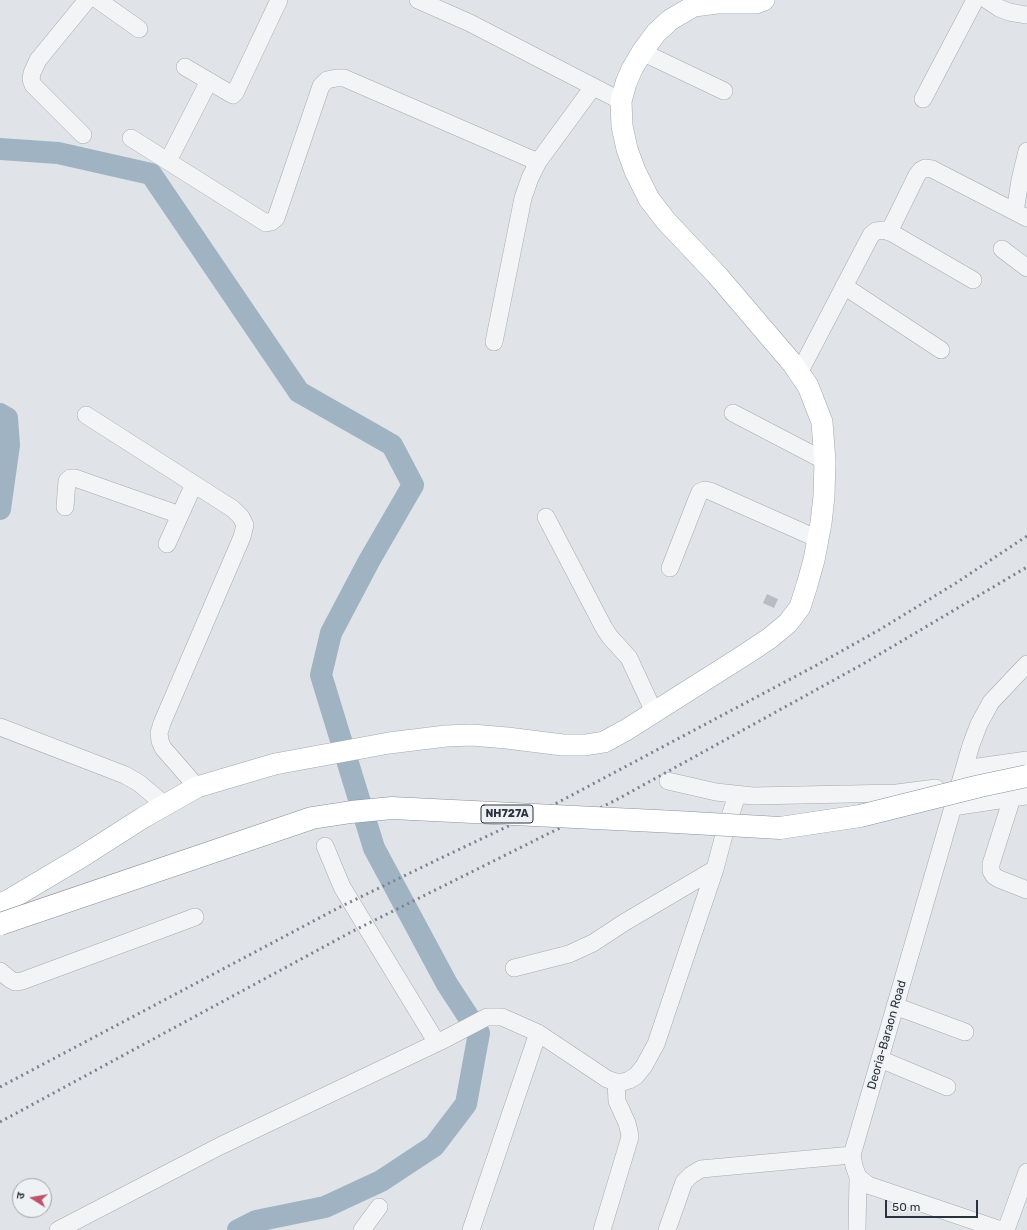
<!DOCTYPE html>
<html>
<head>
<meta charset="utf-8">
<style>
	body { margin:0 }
	#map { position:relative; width:1027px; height:1230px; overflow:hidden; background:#e0e3e7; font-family:Rubik,"Noto Sans Devanagari",sans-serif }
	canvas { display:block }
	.north { position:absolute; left:12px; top:1178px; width:40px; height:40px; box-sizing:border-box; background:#eff2f5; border:1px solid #a0a5ab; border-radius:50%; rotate:281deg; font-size:11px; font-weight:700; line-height:16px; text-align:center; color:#2a323d }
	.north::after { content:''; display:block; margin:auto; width:14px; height:18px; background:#bf536b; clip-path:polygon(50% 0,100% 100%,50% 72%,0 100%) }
	.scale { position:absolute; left:885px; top:1200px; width:93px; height:18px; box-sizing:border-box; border:2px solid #2a323d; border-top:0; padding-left:5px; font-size:12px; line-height:14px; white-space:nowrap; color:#2a323d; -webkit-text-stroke:3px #eff2f5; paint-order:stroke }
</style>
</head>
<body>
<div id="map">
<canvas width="1027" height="1230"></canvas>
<div class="north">उ</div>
<div class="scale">50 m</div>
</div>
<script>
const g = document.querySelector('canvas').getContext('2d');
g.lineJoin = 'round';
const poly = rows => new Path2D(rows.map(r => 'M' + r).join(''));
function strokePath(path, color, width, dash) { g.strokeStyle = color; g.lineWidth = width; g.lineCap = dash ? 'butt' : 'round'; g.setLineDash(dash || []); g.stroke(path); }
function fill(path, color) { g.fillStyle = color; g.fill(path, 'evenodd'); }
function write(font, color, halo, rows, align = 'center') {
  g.font = font + ' Rubik,sans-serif'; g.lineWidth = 3; g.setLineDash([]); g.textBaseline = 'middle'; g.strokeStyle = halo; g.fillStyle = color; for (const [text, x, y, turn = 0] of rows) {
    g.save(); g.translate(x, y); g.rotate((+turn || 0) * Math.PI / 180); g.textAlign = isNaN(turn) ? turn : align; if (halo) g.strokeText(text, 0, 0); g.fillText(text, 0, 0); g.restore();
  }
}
strokePath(poly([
	[0,149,58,153,151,174,299,392,392,445,413,485,369,561,331,633,321,675,374,848,447,984,479,1033,466,1104,434,1146,381,1181,325,1207,256,1221,238,1230],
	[0,414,7,418,9,445,0,509]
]), '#9fb3c3', 22);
fill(poly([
	[767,594,778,599,774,608,763,603]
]), '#b8bdc3');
const minor = poly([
	[98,0,139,29],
	[418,0,470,23,621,101],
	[987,0,999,8,1009,12,1027,15],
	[642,52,724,91],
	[185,67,231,94,233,95,235,93,279,0],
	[923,99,975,0],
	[83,135,33,85,31,79,32,73,38,60,87,0],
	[131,138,266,223,271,222,276,218,321,86,327,80,336,78,344,78,538,162],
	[168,161,209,81],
	[1015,212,1020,180,1027,151],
	[889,232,917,175,921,170,925,168,932,169,1027,218],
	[1002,249,1027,268],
	[844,286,941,350],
	[494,342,523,198,530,178,538,162,593,87],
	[799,373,871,235,876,231,884,230,892,233,973,280],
	[733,413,825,461],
	[86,415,233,509,241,517,245,525,242,537,162,723,159,733,160,741,163,748,197,787],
	[65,507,67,481,70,478,75,478,180,515],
	[546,517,604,628,610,637,629,658,654,712],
	[167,544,194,484],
	[670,568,697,499,700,492,705,490,710,491,818,539],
	[0,727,125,775,139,783,165,805],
	[964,769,1027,760],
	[668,781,716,792,753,796,897,793,936,788],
	[1012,798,991,864,991,871,994,876,999,879,1027,890],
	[953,807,1027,796],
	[325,846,342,887,437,1043],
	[514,968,569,954,593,943,625,922,715,869],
	[0,971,11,980,15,982,22,981,195,917],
	[895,1006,965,1032],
	[880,1059,947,1087],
	[58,1230,220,1146,445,1039,487,1017,502,1017,538,1033,607,1079,616,1082,623,1082,629,1080,636,1076,644,1066,656,1044,715,869,724,835,737,795],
	[362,1230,379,1207],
	[471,1230,538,1033],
	[602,1230,630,1137,629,1131,627,1123,617,1101,616,1082],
	[667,1230,684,1182,691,1175,701,1169,852,1155],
	[857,1230,858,1177],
	[1001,1230,868,1185,858,1177,854,1166,852,1155,971,745,979,724,991,702,1027,664],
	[1006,1230,1027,1172]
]);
const major = poly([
	[0,904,9,900,83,856,144,817,197,787,275,764,389,743,446,736,472,735,507,738,563,745,585,745,604,742,626,730,746,654,770,638,788,623,800,607,807,585,814,560,821,523,824,496,825,461,822,422,808,386,793,364,717,275,666,221,649,199,635,171,627,149,622,126,621,101,626,83,632,69,642,52,656,33,670,20,694,6,717,3,756,3,764,0]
]);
strokePath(minor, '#a6aab1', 18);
strokePath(major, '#a1a9b2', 22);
strokePath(minor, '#f2f4f6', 17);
strokePath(major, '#fff', 21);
strokePath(poly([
	[0,1087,340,907,441,858,555,804,815,666,879,630,956,583,1027,536],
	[0,1122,353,931,616,800,863,664,1027,567]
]), '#7b848f', 3, [2, 4]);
const highwayBridge = poly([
	[0,924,312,818,351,812,392,808,676,822,780,828,860,816,980,786,1027,776]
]);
strokePath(highwayBridge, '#89929c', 23, []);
strokePath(highwayBridge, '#fff', 22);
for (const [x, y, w] of [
	[507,814,52]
]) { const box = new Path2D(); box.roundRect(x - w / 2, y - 9, w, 18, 3); g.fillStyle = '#eff2f5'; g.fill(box); strokePath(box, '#2a323d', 1); }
write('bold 11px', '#2a323d', null, [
	["NH727A",507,814]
]);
write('12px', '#2a323d', '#eff2f5', [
	["Deoria-Baraon Road",887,1035,-74]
]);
</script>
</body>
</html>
